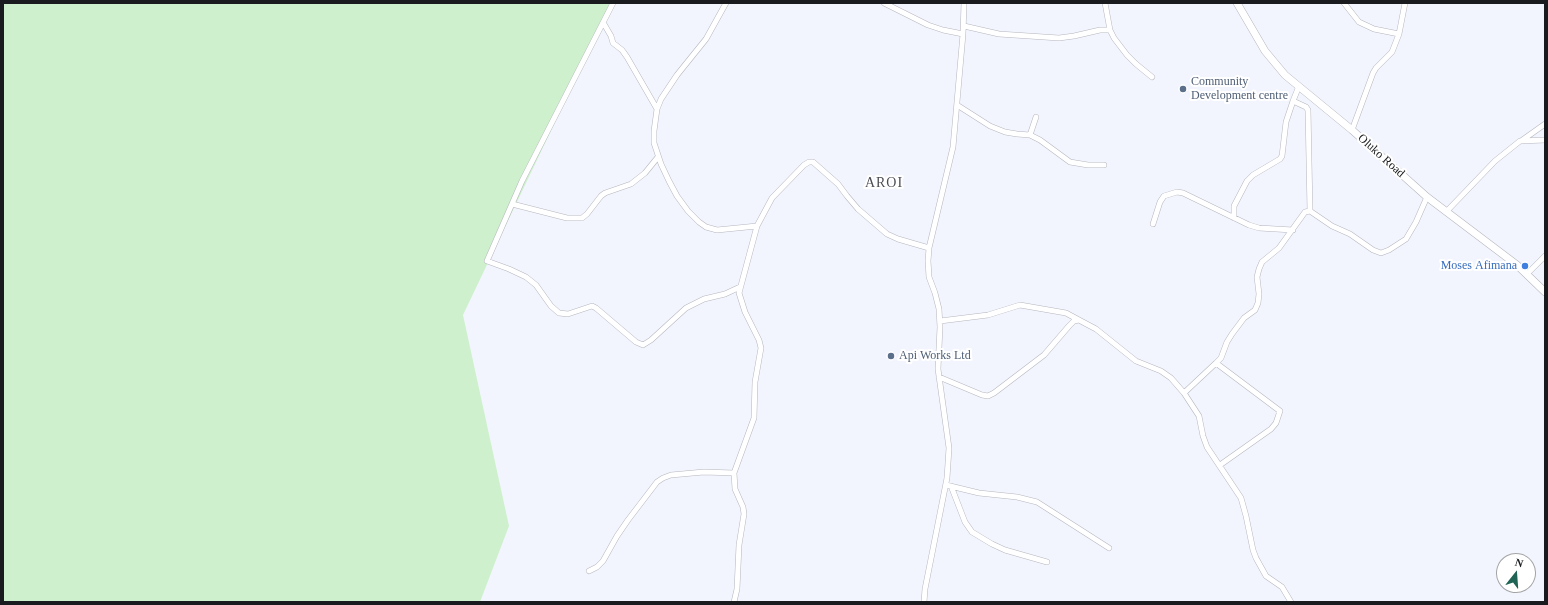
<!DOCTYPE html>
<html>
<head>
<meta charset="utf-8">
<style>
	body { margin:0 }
	#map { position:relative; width:1548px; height:605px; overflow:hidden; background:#f3f5fe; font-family:Georgia,serif }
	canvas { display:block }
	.frame { position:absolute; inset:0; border:4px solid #1a1b1e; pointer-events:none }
	.north { position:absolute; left:1496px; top:553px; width:40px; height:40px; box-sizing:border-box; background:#fff; border:1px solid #a3a4a5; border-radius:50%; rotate:17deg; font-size:11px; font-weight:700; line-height:16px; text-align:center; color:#1a1b1e }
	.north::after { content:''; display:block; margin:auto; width:14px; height:18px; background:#206455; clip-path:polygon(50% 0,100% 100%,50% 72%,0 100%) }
</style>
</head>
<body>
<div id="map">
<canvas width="1548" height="605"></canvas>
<div class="frame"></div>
<div class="north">N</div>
</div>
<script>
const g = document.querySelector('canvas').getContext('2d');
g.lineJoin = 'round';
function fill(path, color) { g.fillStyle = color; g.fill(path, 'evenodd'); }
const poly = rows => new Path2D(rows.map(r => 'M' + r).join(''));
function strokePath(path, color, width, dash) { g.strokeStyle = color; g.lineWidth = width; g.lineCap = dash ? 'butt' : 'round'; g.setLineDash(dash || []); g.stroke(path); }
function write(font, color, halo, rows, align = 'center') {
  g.font = font + ' Georgia,serif'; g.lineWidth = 4; g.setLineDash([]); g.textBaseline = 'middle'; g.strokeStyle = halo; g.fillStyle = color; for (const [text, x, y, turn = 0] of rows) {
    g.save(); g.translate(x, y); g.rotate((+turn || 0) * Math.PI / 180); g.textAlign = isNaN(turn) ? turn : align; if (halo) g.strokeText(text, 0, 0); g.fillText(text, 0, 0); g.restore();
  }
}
fill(poly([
	[3,3,612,3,463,315,509,526,480,602,3,602]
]), '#cef0cd');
const street = poly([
	[613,3,522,181,487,261,509,269,526,277,536,285,551,306,559,313,568,314,592,306,596,308,636,342,643,345,651,340,686,308,704,299,725,294,740,287],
	[726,3,706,39,677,75,661,99,657,109,654,131,654,143,661,164,669,181,677,196,688,211,699,222,706,227,717,230,757,226,772,198,804,165,809,162,813,162,838,184,847,196,858,209,887,234,898,239,929,248],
	[884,3,928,25,943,30,963,34],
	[1105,3,1110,30],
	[1344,3,1359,22,1374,29,1399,34],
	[604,24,611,36,613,43,622,50,627,57,657,109],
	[964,26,999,34,1059,38,1074,36,1100,30,1110,30,1114,38,1127,55,1136,64,1152,77],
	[1299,86,1293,101,1306,107,1308,110,1310,211],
	[957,105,990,126,1005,132,1017,134,1030,135,1036,117],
	[1352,130,1373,73,1376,68,1392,52,1399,34,1405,3],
	[1030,135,1040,140,1070,162,1088,165,1104,165],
	[1521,141,1545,124],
	[512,204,567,218,582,218,587,214,601,196,605,193,631,184,645,173,658,157],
	[1446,212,1495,161,1520,141,1545,140],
	[1234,218,1234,206,1247,181,1253,175,1280,159,1282,156,1286,122,1293,101],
	[1153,224,1160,202,1164,196,1177,192,1183,193,1249,225,1259,228,1293,230],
	[1527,274,1545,256],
	[940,321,988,315,1020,305,1066,313,1079,320],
	[1216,363,1221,358,1227,342,1232,334,1244,318,1255,310,1258,303,1259,294,1257,277,1259,269,1262,262,1279,248,1305,212,1310,211,1332,226,1350,234,1373,250,1381,253,1389,250,1406,239,1416,222,1427,197],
	[939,377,982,395,988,396,994,393,1044,355,1069,326,1074,321,1079,320,1096,329,1136,361,1161,371,1171,378,1184,393,1216,363,1280,411,1276,423,1271,429,1220,465],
	[1184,393,1199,416,1203,436,1207,447,1241,498,1246,516,1253,550,1256,558,1266,576,1282,587,1291,602],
	[946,485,979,493,1017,497,1037,502,1109,548],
	[951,486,965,522,972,532,992,544,1005,550,1047,562],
	[589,571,597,567,603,561,617,536,628,520,657,482,663,478,671,475,704,472,734,473],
	[734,602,737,589,739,545,744,514,743,507,735,489,734,473,754,418,755,382,761,348,759,340,745,312,739,293,757,226],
	[924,602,925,589,947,478,949,448,938,369,940,327,939,309,935,293,929,277,928,261,929,248,953,147,963,34,964,3]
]);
const secondary = poly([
	[1237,3,1265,51,1285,75,1352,130,1427,197,1517,265,1545,292]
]);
strokePath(street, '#b5b6be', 6);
strokePath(secondary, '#b5b6be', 8);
strokePath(street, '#fff', 5);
strokePath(secondary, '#fff', 7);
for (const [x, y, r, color] of [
	[1183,89,4,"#5c6f8a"],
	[1525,266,4,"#3f7fe0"],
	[891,356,4,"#5c6f8a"]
]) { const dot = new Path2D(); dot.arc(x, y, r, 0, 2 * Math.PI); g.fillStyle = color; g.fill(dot); strokePath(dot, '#fff', 1.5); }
write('12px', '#4e5e75', '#fff', [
	["Community",1191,82],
	["Development centre",1191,96],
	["Api Works Ltd",899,356]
], 'left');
write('12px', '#1a1b1e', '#fff', [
	["Oluko Road",1381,156,42]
]);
write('12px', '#366cbe', '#fff', [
	["Moses Afimana",1517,266]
], 'right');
g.letterSpacing = '1px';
write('14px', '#4c4d54', '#fff', [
	["AROI",884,183]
]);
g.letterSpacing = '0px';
</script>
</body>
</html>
